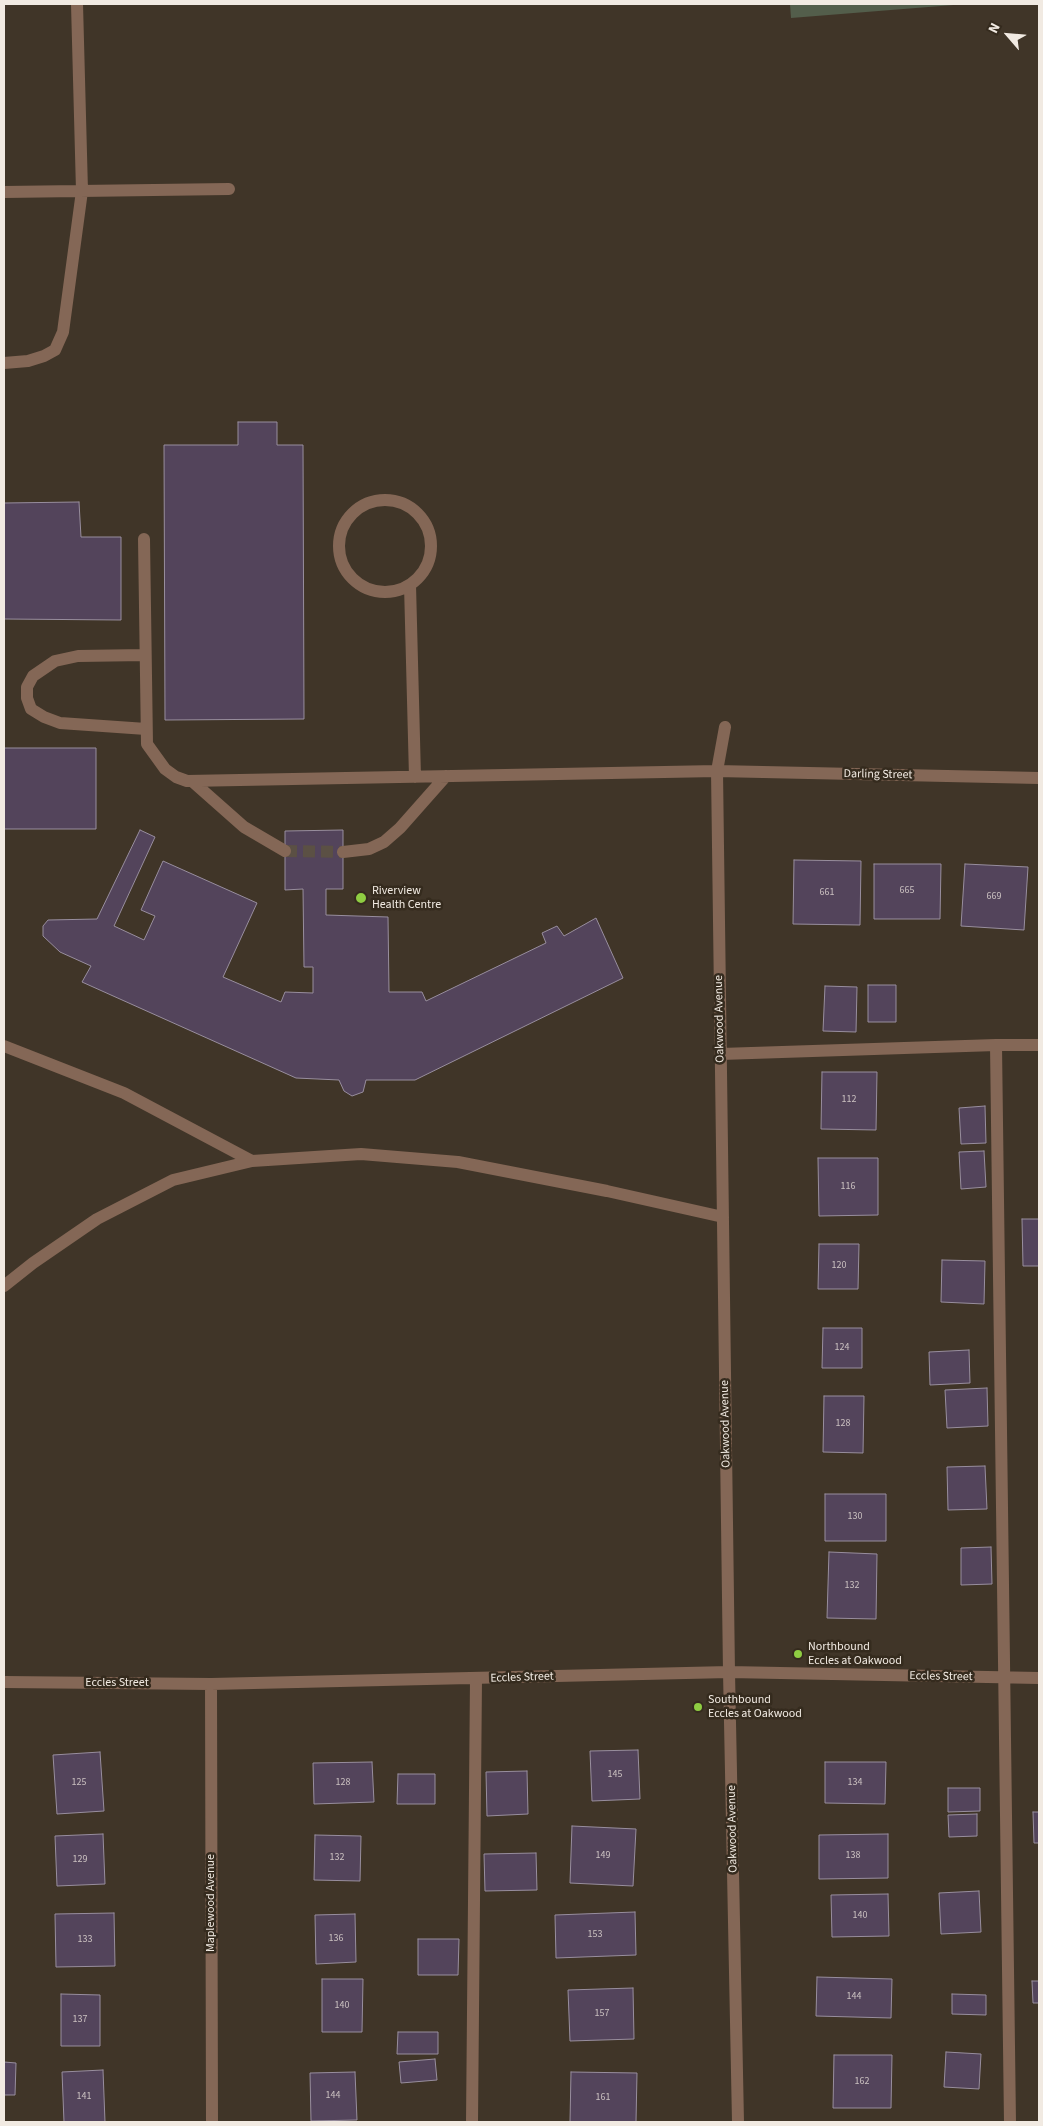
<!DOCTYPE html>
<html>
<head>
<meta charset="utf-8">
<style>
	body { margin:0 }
	#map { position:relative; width:1043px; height:2126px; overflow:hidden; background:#403528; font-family:"Source Sans 3",sans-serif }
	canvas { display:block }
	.frame { position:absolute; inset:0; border:5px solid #f1eae2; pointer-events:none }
	.north { position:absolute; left:983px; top:10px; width:50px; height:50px; -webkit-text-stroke:4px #352b1e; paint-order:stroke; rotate:297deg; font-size:14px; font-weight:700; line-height:20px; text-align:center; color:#f1eae2 }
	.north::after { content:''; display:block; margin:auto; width:18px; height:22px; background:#f1eae2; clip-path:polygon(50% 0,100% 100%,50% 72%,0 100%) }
</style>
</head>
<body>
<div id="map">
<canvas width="1043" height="2126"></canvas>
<div class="frame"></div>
<div class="north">N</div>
</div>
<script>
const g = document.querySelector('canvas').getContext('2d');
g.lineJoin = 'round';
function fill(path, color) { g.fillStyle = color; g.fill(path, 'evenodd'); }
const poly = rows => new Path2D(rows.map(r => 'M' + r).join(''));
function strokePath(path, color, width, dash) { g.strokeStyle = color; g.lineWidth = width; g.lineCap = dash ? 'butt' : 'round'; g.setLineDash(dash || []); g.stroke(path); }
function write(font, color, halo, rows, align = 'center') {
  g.font = font + ' "Source Sans 3",sans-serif'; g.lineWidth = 5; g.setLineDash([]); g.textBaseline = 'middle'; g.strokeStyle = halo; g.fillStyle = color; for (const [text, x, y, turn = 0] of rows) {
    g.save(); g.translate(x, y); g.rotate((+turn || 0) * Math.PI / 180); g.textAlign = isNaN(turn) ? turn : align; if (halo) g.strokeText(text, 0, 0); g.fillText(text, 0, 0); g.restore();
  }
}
fill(poly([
	[790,4,966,4,791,18]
]), '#535e4b');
const building = poly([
	[238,422,277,422,277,445,303,445,304,719,165,720,164,445,238,445,238,422],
	[79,502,81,537,121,537,121,620,4,619,4,503,79,502],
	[4,748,96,748,96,829,4,829,4,748],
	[140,830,155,837,114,926,144,940,155,916,141,910,163,861,257,903,223,977,281,1002,285,992,313,993,313,967,304,967,303,889,285,890,285,831,343,830,343,889,326,889,326,915,388,917,389,992,422,992,426,1001,546,943,542,933,557,926,564,936,596,918,623,978,415,1080,366,1080,363,1092,352,1096,344,1091,339,1080,296,1078,82,982,91,966,60,952,43,936,43,926,48,920,97,919,140,830],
	[794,860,861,861,860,925,793,924,794,860],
	[874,864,941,864,940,919,874,919,874,864],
	[965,864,1028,867,1024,930,961,926,965,864],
	[868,985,896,985,896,1022,868,1022,868,985],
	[825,986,857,987,856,1032,823,1031,825,986],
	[822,1072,877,1072,876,1130,821,1129,822,1072],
	[985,1106,986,1143,961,1144,959,1108,985,1106],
	[984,1151,986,1187,961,1189,959,1152,984,1151],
	[818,1158,878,1158,878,1215,819,1216,818,1158],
	[1022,1219,1039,1219,1039,1266,1023,1266,1022,1219],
	[819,1244,859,1244,858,1289,818,1289,819,1244],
	[942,1260,985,1261,984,1304,941,1302,942,1260],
	[823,1328,862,1328,862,1368,822,1368,823,1328],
	[969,1350,970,1383,930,1385,929,1352,969,1350],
	[987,1388,988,1426,947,1428,945,1390,987,1388],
	[824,1396,864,1396,863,1453,823,1452,824,1396],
	[985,1466,987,1509,948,1510,947,1467,985,1466],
	[825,1494,886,1494,886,1541,825,1541,825,1494],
	[991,1547,992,1584,961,1585,961,1548,991,1547],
	[829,1552,877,1554,876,1619,827,1618,829,1552],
	[638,1750,640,1799,592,1801,590,1751,638,1750],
	[100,1752,104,1811,57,1814,53,1755,100,1752],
	[372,1762,374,1802,314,1804,313,1763,372,1762],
	[825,1762,886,1762,885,1804,825,1803,825,1762],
	[527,1771,528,1814,487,1816,486,1772,527,1771],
	[398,1774,435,1774,435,1804,397,1804,398,1774],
	[948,1788,980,1788,980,1811,948,1812,948,1788],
	[1033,1812,1039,1812,1039,1843,1034,1843,1033,1812],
	[977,1814,977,1836,949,1837,948,1815,977,1814],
	[572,1826,636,1829,633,1886,570,1883,572,1826],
	[103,1834,105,1884,57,1886,55,1836,103,1834],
	[888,1834,888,1878,819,1879,819,1835,888,1834],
	[315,1835,361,1836,360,1881,314,1880,315,1835],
	[536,1853,537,1890,485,1891,484,1854,536,1853],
	[979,1891,981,1932,941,1934,939,1893,979,1891],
	[888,1894,889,1936,832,1937,831,1895,888,1894],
	[635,1912,636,1955,556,1958,555,1915,635,1912],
	[114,1913,115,1966,56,1967,55,1914,114,1913],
	[355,1914,356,1962,316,1964,315,1915,355,1914],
	[418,1939,459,1939,458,1975,418,1975,418,1939],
	[817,1977,892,1979,891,2018,816,2016,817,1977],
	[322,1979,363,1979,362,2032,322,2032,322,1979],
	[1032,1981,1039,1981,1039,2003,1033,2003,1032,1981],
	[633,1988,634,2039,570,2041,568,1990,633,1988],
	[61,1994,100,1995,100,2046,61,2046,61,1994],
	[952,1994,986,1995,986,2015,952,2014,952,1994],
	[398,2032,438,2032,438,2054,397,2054,398,2032],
	[946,2052,981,2054,979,2089,944,2087,946,2052],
	[834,2055,892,2055,891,2108,833,2108,834,2055],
	[435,2059,437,2080,401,2083,399,2062,435,2059],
	[4,2062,16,2063,15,2095,4,2095,4,2062],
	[103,2070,105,2122,64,2122,62,2072,103,2070],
	[355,2072,357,2120,311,2121,310,2073,355,2072],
	[571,2072,637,2073,636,2122,570,2122,571,2072]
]);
fill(building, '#53445b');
strokePath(building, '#988e9e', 1);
strokePath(poly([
	[285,851,343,852]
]), '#5b5044', 12, [12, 6]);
strokePath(poly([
	[4,192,229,189],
	[4,363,28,361,44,356,55,350,63,332,82,191,77,4],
	'339 546a46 46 0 1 1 92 0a46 46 0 1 1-92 0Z',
	[144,539,147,744,165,769,176,777,187,781,717,771,1039,778],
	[410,585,415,777],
	[145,655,78,656,55,661,33,676,27,687,27,698,31,709,44,717,60,723,146,729],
	[725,727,717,771,729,1672,738,2122],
	[192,781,244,827,285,851],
	[343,852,369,849,384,842,400,828,446,776],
	[996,1045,1010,2122],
	[4,1046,124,1093,252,1161],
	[721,1054,996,1045,1039,1045],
	[4,1286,33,1263,97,1219,173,1180,252,1161,361,1154,458,1162,607,1191,723,1217],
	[4,1682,211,1684,729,1672,1039,1678],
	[211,1684,212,2122],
	[472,2122,476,1679]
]), '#846756', 12);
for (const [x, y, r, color] of [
	[361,898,6,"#8fcd42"],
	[798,1654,5,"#8fcd42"],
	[698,1707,5,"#8fcd42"]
]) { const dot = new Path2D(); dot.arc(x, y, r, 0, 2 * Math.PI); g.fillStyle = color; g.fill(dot); strokePath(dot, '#352b1e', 2); }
write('10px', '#cac0c0', null, [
	["665",907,891],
	["661",827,893],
	["669",994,897],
	["112",849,1100],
	["116",848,1187],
	["120",839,1266],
	["124",842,1348],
	["128",843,1424],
	["130",855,1517],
	["132",852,1586],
	["145",615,1775],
	["125",79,1783],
	["128",343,1783],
	["134",855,1783],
	["149",603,1856],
	["138",853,1856],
	["132",337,1858],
	["129",80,1860],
	["140",860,1916],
	["153",595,1935],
	["136",336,1939],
	["133",85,1940],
	["144",854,1997],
	["140",342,2006],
	["157",602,2014],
	["137",80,2020],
	["162",862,2082],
	["144",333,2096],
	["141",84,2097],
	["161",603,2098]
]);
write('12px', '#f1eae2', '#352b1e', [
	["Darling Street",878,775,1],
	["Oakwood Avenue",720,1019,-91],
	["Oakwood Avenue",726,1424,-91],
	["Eccles Street",941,1677,1],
	["Eccles Street",522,1678,-2],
	["Eccles Street",117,1683],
	["Oakwood Avenue",733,1829,-91],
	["Maplewood Avenue",211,1903,-90]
]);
write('12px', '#f1eae2', '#352b1e', [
	["Riverview",372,891],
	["Health Centre",372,905],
	["Northbound",808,1647],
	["Eccles at Oakwood",808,1661],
	["Southbound",708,1700],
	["Eccles at Oakwood",708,1714]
], 'left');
</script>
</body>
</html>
